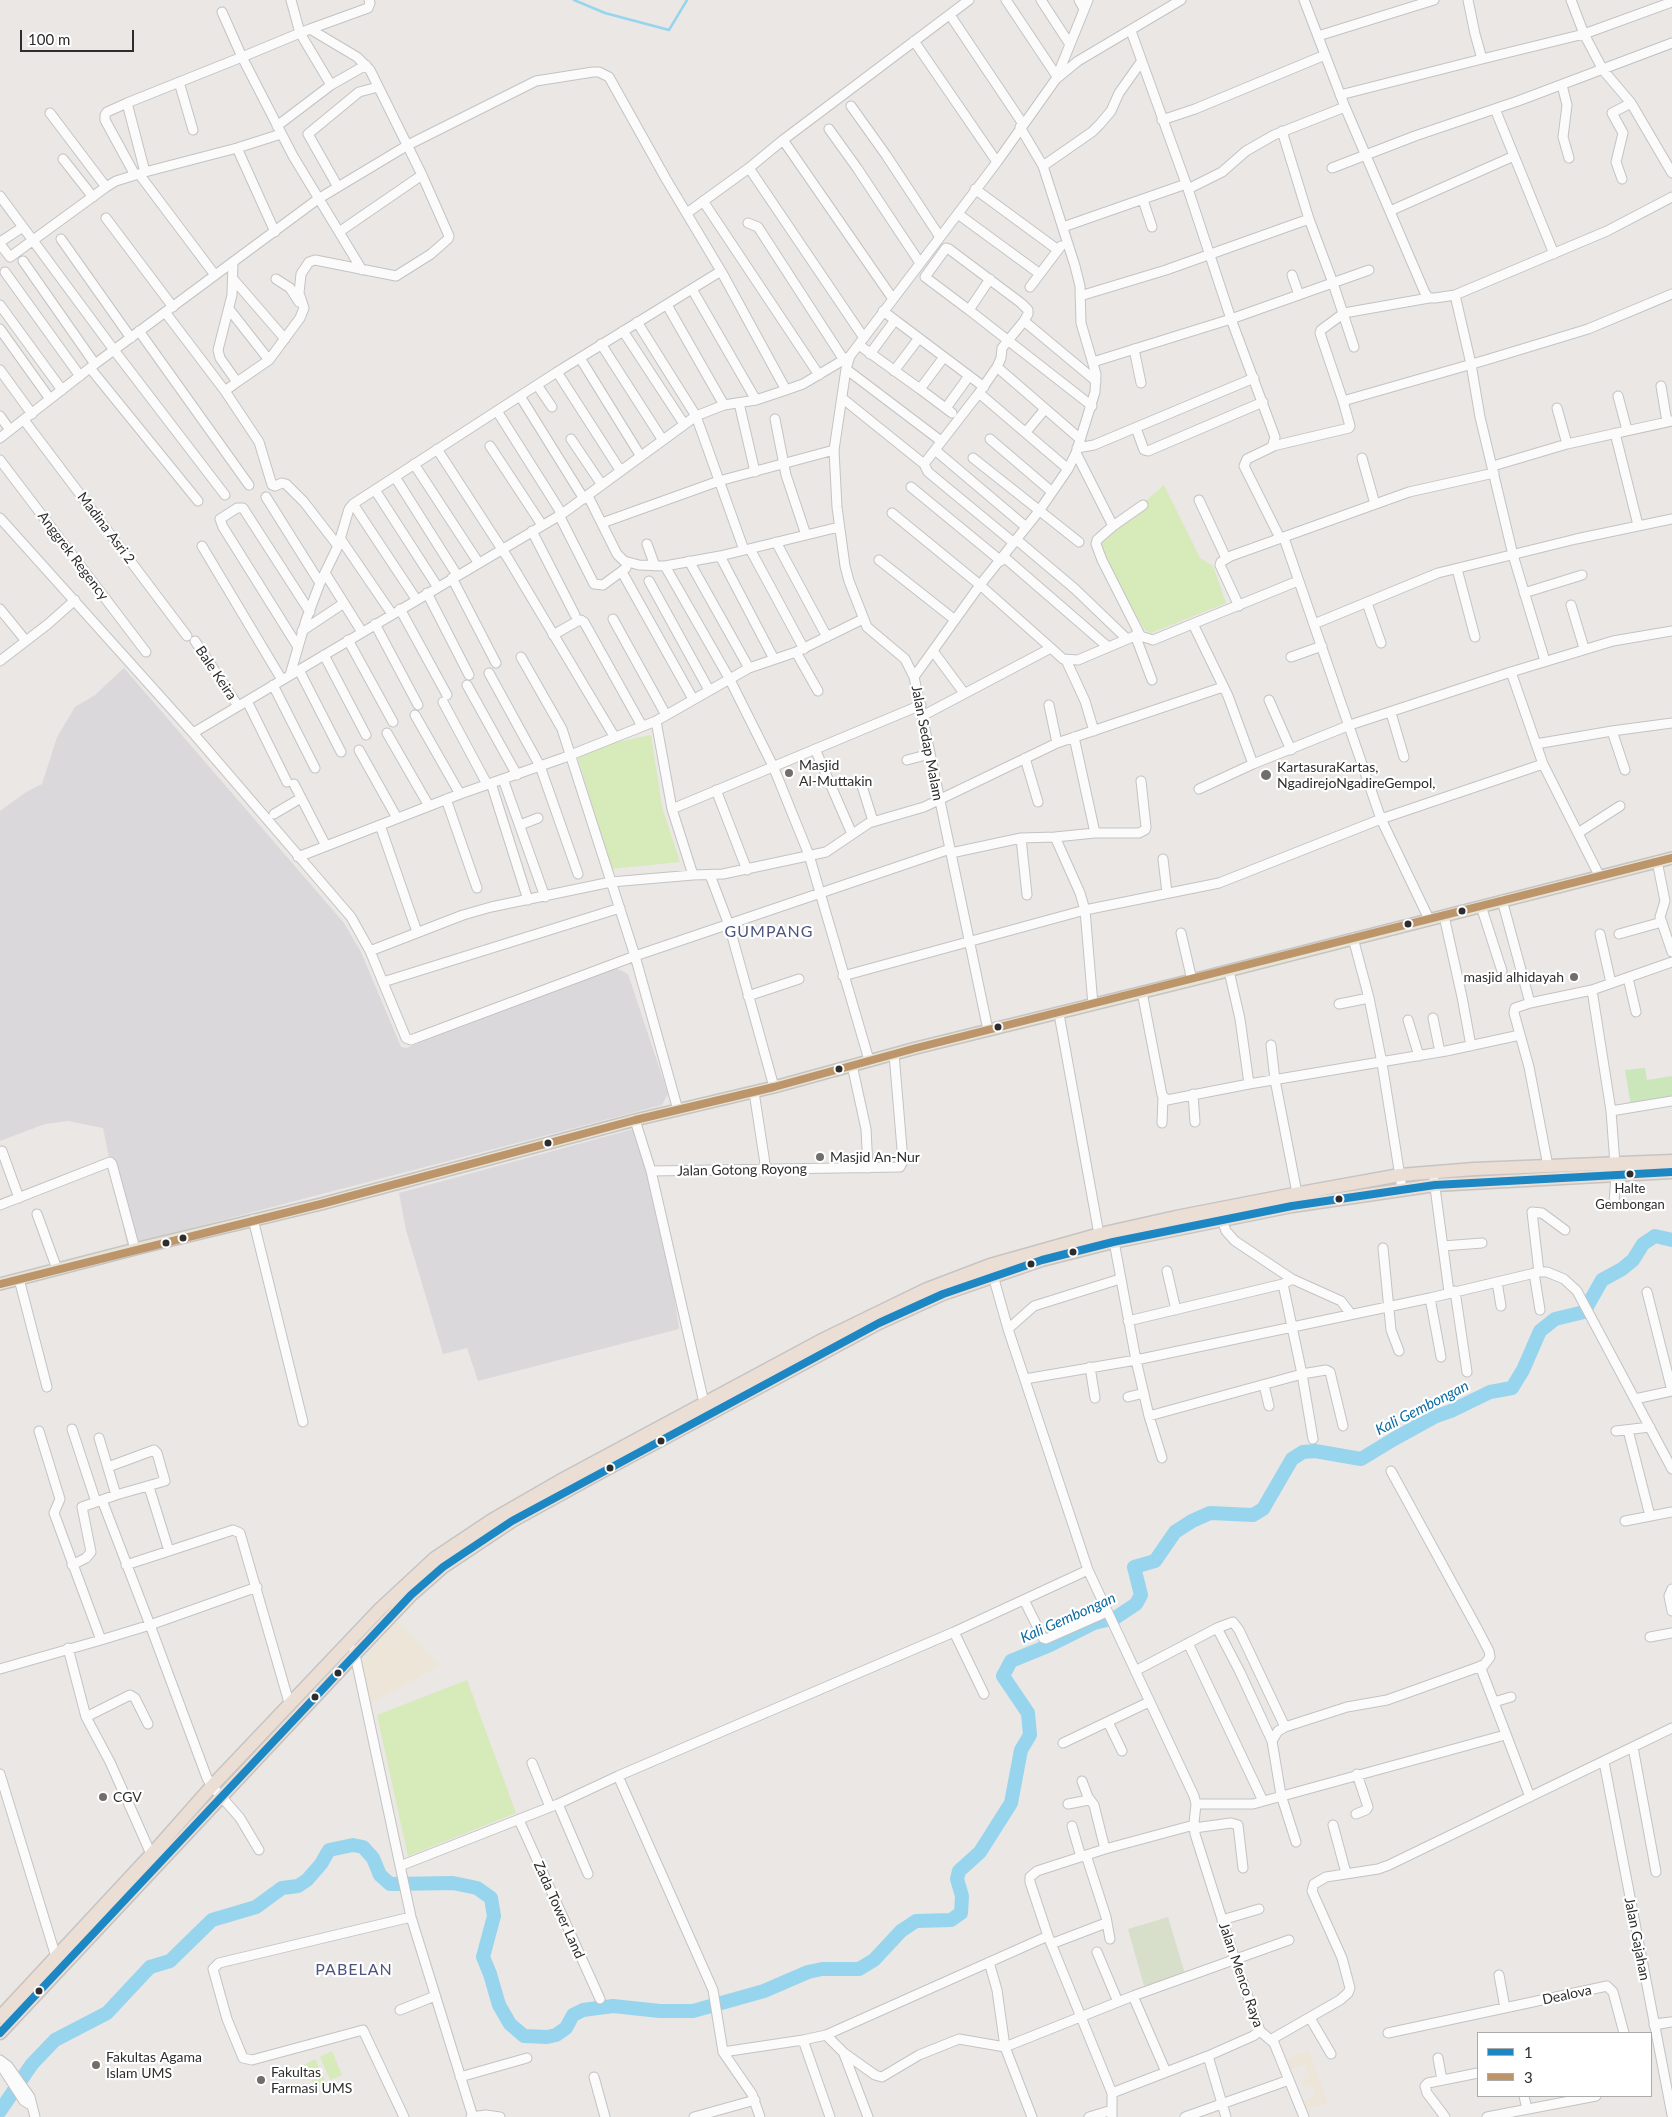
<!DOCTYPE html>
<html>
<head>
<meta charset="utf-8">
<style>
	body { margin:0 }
	#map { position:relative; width:1672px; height:2117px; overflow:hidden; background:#eae7e4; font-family:Lato,sans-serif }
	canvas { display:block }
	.legend { position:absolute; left:1477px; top:2032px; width:175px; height:65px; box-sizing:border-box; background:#fff; border:1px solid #ababab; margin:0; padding:6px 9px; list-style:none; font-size:15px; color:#2d2d2d }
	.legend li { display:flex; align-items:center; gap:10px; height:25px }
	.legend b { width:25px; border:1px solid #ababab }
	.scale { position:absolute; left:20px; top:30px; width:114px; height:22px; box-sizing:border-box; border:2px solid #2d2d2d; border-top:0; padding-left:6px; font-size:15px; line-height:18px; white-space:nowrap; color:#2d2d2d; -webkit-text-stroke:4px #fff; paint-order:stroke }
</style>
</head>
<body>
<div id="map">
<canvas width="1672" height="2117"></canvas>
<ul class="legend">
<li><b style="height:6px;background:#1d87c4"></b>1</li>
<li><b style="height:6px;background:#bd956a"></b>3</li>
</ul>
<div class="scale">100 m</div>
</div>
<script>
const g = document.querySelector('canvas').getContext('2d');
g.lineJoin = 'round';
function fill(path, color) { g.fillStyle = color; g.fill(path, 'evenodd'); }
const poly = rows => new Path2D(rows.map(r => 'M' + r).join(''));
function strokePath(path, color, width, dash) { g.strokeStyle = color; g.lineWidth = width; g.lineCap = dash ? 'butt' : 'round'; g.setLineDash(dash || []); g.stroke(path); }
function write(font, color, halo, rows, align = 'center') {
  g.font = font + ' Lato,sans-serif'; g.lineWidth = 4.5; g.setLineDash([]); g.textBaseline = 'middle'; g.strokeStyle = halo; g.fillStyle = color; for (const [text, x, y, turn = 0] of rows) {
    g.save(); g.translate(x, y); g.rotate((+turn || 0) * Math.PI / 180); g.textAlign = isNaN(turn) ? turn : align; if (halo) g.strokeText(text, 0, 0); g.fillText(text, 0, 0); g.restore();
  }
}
fill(poly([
	[124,668,344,923,361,952,401,1047,406,1048,616,968,628,974,668,1094,662,1105,127,1245,103,1128,68,1121,45,1124,0,1141,0,811,26,792,42,784,57,737,75,707,95,695],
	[637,1128,664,1231,679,1329,478,1381,467,1348,443,1354,406,1230,399,1193]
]), '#dbd8db');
fill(poly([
	[396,1620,440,1665,370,1704,359,1667],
	[1309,2051,1328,2103,1304,2110,1301,2102,1316,2097,1312,2086,1304,2088,1301,2079,1309,2077,1304,2064,1289,2070,1285,2060]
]), '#ede6d8');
fill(poly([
	[1645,1068,1647,1080,1672,1076,1672,1100,1631,1106,1625,1070]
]), '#cce6bc');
fill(poly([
	[1168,1917,1185,1974,1144,1986,1128,1929]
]), '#d7dfcb');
fill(poly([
	[1164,485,1200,558,1213,566,1226,603,1151,633,1145,630,1094,546],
	[651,735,662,807,680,862,611,869,578,758,613,743],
	[467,1680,516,1813,408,1856,377,1715],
	[332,2051,342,2075,330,2080,320,2057],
	[315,2059,326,2082,315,2087,304,2065]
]), '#d7eaba');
strokePath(poly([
	[574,0,605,13,669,30,687,0]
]), '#96d5ed', 2.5);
strokePath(poly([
	[0,2111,32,2064,55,2040,107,2013,150,1967,170,1961,212,1920,256,1907,282,1888,298,1886,307,1880,321,1864,329,1850,353,1845,363,1847,373,1858,380,1875,390,1884,453,1883,477,1888,491,1898,494,1916,483,1957,490,1974,499,2005,510,2024,524,2036,547,2037,556,2035,566,2028,573,2015,583,2010,613,2006,660,2011,693,2011,764,1991,808,1972,822,1969,859,1969,874,1960,901,1931,916,1921,951,1920,961,1913,962,1896,957,1879,959,1871,980,1852,1011,1803,1021,1750,1030,1735,1028,1713,1003,1676,1011,1661,1050,1645,1094,1623,1115,1618,1136,1604,1141,1595,1134,1567,1155,1561,1175,1532,1192,1521,1210,1513,1253,1515,1263,1509,1292,1459,1303,1452,1315,1451,1361,1459,1394,1439,1434,1417,1451,1411,1490,1392,1512,1388,1523,1370,1540,1331,1555,1319,1584,1312,1602,1280,1622,1269,1633,1260,1643,1244,1655,1236,1672,1240]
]), '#96d5ed', 14);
const minor = poly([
	[1006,0,1056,75],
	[1041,0,1069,43],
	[1079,0,1084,9],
	[1304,0,1345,107,1425,293,1429,298,1435,298,1455,295,1471,364,1480,417,1513,555,1545,661],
	[1468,0,1475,34,1482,59,1584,34,1603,70,1631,103,1672,173],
	[1571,0,1584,34,1672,2],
	[222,12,242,57,127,103,145,172,237,148,281,134],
	[950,15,1023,124],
	[310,29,368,8,370,3,369,0],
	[1131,31,1188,189,1231,319,1275,437,1272,447,1247,459,1244,466,1280,538],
	[1318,36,1434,0],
	[914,41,997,162],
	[1056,79,1088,0],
	[179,82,193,130],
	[331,85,300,33,242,57,293,156,362,270],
	[1562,85,1567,105,1563,137,1569,158],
	[1340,95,1482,59],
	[127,103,107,112,105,115,105,120,135,175],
	[851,106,886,155,940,237],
	[1495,109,1554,254],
	[50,113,106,187],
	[1162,120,1195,109,1325,55],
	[277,126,331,85,366,65],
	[829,129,857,168,920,263],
	[1282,131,1309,219,1333,283,1354,347],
	[783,140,893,299],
	[237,148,275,232],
	[63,159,93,197],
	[1043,166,1092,132,1100,124,1111,111,1119,93,1141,62],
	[749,168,864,338],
	[1332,168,1415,136,1518,101,1672,43],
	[139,174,215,275],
	[1622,179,1616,162,1623,133,1612,113,1631,103],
	[338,187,308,134,359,92,378,87],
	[975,189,1058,250],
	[1188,189,1222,172,1246,151,1274,135,1345,107],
	[0,196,114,350,225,495],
	[1143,200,1152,227],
	[703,201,819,375],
	[1390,211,1514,156],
	[687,213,749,168,783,140,969,0],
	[958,214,1040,274],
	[106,218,173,307],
	[748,223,758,227,844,360],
	[1063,227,1186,184],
	[339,232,422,175],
	[61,239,131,338],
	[0,242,23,227],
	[0,244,10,257,106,187,116,181,145,172],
	[23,261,95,364],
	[5,272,80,376],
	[1292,275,1299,295],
	[276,279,290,288,299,302],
	[990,279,969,310,1092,406],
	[234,280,285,339],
	[1030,287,1061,246],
	[692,289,756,400],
	[1455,295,1607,231,1672,197],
	[1080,296,1166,270,1309,219],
	[0,305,62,390],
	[667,305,724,405],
	[229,309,269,360],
	[969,310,925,277,946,248,949,249,1021,303,1028,310,1028,314,1024,321,1002,348,1001,358,997,367],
	[883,311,984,387],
	[165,312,225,391,259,442,272,485,275,486,282,483,286,484,304,502,338,546],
	[1024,321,1096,381],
	[637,322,696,416,744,550],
	[0,329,50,399],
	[139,331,249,485],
	[623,331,684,424],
	[601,344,662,439],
	[859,345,920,389],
	[1134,349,1141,383],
	[870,354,895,320],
	[850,356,846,369,834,450,837,507,845,566,849,581,867,627,905,659,914,677,988,1030],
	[944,357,920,389,952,413],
	[580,358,640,455],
	[1093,362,1231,319,1369,270],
	[90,368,198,501],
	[846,369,941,441],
	[0,370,32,414],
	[894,371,919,338],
	[557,372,620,470],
	[237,382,269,360,300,318,304,308,299,293,301,274,309,262,315,260,396,276,431,254,448,239,449,236,422,175,370,70,357,57,310,29,300,33,291,0],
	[537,385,552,407],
	[1661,386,1667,422],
	[225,391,237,382,220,358,218,350,232,295,233,262],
	[979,393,997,367,1079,438],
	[520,396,584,499],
	[1618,396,1627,430],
	[842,398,924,464],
	[1343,401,1320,333,1321,330,1344,313,1429,298],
	[739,403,755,472],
	[946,408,969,376],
	[1557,408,1567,444],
	[497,411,562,514],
	[0,416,10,430],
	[775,419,786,475,806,535],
	[24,420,187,636],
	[1136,428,1144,450,1148,451,1263,402],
	[1026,432,1045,409],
	[1615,433,1638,525],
	[0,438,95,364,318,199,408,145,536,81,593,72,599,72,609,77,666,179,721,271,786,390,803,384,850,356,997,162,1056,79,1078,61,1181,0],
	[571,439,602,485],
	[990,439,1052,492],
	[490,446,542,525],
	[1273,446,1349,428,1350,426,1343,401,1486,360,1588,329,1672,294],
	[1077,448,1094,445,1254,378],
	[437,449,509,560,614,736],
	[935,450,1026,527],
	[1076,453,1113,526],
	[973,458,1079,542],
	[1362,458,1375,504],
	[0,460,146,652],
	[414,464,478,562],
	[1493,466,1567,444,1672,421],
	[395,477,457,575],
	[911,487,1001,561],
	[375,490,437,586],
	[588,496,617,554,624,561,639,565,665,566,720,556,839,527],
	[266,497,320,583],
	[1199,500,1226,558],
	[353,504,416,599],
	[892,513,980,585,1051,648,924,715],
	[559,515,594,584,603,585,626,568],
	[0,518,193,733,351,917,370,951,406,1038,411,1040,416,1038,635,956,678,1110],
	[602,523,719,481,834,450],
	[532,531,575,615],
	[340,538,392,614],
	[1284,538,1381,819,1429,919],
	[1017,540,1075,589,1126,638],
	[776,542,827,637],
	[1014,543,928,472,924,464,979,393,1068,469],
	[647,544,655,566],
	[202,546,282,680],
	[750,549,804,649],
	[720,556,774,659],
	[1004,557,1108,647],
	[879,560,955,620],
	[689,561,749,668],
	[665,566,729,678,773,766,809,855,869,1060],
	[1457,569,1475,637],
	[622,572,693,699],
	[325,573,362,632],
	[452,578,496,663],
	[649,581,709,690],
	[427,593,469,675],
	[1524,593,1582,575],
	[1367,603,1381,643],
	[1571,605,1584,648],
	[1239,606,1220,565,1221,562,1231,556,1409,492,1494,473],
	[0,609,26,641],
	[400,609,447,695],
	[613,619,666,715],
	[375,624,418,705],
	[1193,624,1228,696,1253,764,1350,725,1511,672],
	[1314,624,1438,573,1576,539,1672,519],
	[302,631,344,603],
	[553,635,576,622,581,620,584,622,642,726],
	[1135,635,1152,680],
	[1140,635,1102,560,1096,544,1097,540,1113,526,1143,505],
	[348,640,393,722],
	[195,641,238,706],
	[298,647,223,527,220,519,237,508,243,508,310,612],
	[1051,648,1063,659,1078,660,1137,635,1153,640,1298,581],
	[933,651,964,693],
	[796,652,818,691],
	[324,655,366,735],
	[521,657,562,729,635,956,950,849],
	[1291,657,1322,646],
	[1066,660,1085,701,1094,731],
	[0,661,48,624,75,600],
	[299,670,341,752],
	[489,673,540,766,578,874],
	[290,675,306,620,320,583,338,546,349,509,353,504,557,372,721,271],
	[914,677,980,585,1039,511,1068,469,1076,453,1095,392,1096,374,1081,323,1080,286,1075,266,1043,166,1020,127],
	[273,685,315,768],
	[467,685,517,775],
	[1269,700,1291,750],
	[247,701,287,782],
	[443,702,487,784],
	[1049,705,1057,743],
	[1391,713,1404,757],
	[415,715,460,794],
	[656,721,672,809,693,875],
	[1612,731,1625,770],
	[193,733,562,514,696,416,724,405,756,400,786,390],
	[387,733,429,806],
	[1074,737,1095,833,1139,833,1145,830,1146,827,1141,781],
	[1536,744,1612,731,1672,723],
	[815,749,852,834],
	[359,750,397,818],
	[1025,758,1038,802],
	[907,760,930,754],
	[503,779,545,897],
	[491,783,528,900],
	[294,784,326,846],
	[862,786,873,821],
	[1199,789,1253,764],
	[716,790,747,870],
	[446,799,477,888],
	[672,809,921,705],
	[274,814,301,798],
	[380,825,416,929],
	[520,825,538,818],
	[1578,833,1620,806],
	[1055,837,1095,833],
	[1021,838,1027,895],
	[951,853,1021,838,1055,837,1080,893,1085,910,1093,1005],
	[298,857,460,794,563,758,656,721,749,668,796,652,863,619],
	[1163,859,1167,893],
	[1657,861,1665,901,1660,917,1672,952],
	[710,875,729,925,774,1087],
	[1599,875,1543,764,1511,672,1613,641,1672,631],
	[1502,900,1530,1003,1515,1008,1514,1013,1529,1067,1548,1166],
	[1481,906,1502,971],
	[1444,916,1462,997,1471,1046],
	[1181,933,1192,980],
	[1600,934,1611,983],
	[1619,934,1662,922],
	[1353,938,1369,998,1382,1063,1402,1189],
	[370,951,463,915,491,907,611,882,693,875,723,874,826,852,869,823,924,807,1057,743,1223,687],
	[1229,971,1240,1019,1249,1084],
	[843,976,1085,910,1219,883,1381,819,1543,764],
	[1628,978,1636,1012],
	[383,982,620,908],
	[1592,990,1611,1111],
	[1142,992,1162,1095,1167,1100,1249,1084,1446,1051,1520,1035],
	[748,996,799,979],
	[1530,1003,1592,990,1672,962],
	[1339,1004,1369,998],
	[1059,1014,1100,1240],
	[1433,1018,1440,1052],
	[1408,1020,1419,1056],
	[1271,1045,1275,1080,1297,1193],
	[852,1065,866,1129,868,1168],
	[754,1092,766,1170],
	[1193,1094,1195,1122],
	[635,1120,651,1171,704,1403,707,1408],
	[1162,1123,1163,1098],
	[2,1151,19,1198],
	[1615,1164,1611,1111,1672,1101],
	[651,1171,900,1167,903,1161,894,1054],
	[1434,1180,1449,1292],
	[1614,1203,1616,1175],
	[0,1205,110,1162,112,1164,135,1249],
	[37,1214,57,1269],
	[253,1219,303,1422],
	[1222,1220,1226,1231,1235,1241,1292,1279,1341,1301,1351,1314],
	[1113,1236,1136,1360,1149,1416,1162,1458],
	[1443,1246,1482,1243],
	[1383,1248,1391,1330,1399,1351],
	[1167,1271,1176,1310],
	[992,1272,1008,1329,1088,1570,1194,1796,1196,1804,1194,1823,1195,1834,1235,1960,1260,2031,1274,2043,1304,2117],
	[1539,1272,1532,1212,1542,1213,1565,1230],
	[1534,1273,1540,1310],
	[19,1279,47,1387],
	[1497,1282,1501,1306],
	[1455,1291,1467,1372],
	[1647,1292,1672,1391],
	[1430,1298,1441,1357],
	[1128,1321,1283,1284,1292,1279],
	[1008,1329,1034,1306,1120,1279],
	[1090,1367,1095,1398],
	[1025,1379,1136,1360,1430,1298,1539,1272,1547,1272,1564,1279,1577,1291,1672,1469],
	[1264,1385,1269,1406],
	[1128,1397,1144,1393],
	[1635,1399,1672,1391],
	[1149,1416,1302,1374,1283,1284],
	[72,1429,96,1502],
	[1628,1430,1650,1516],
	[1616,1431,1650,1427],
	[99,1438,116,1495],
	[1313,1439,1302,1374,1326,1370,1330,1372,1343,1426],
	[149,1487,169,1551,233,1530,240,1533,290,1706],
	[1625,1521,1672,1512],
	[72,1565,86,1558,91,1552,82,1507,116,1495,165,1481,157,1453,154,1450,108,1467],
	[126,1565,169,1551],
	[257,1587,150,1625,207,1778,212,1786,240,1818,259,1850],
	[1672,1589,1669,1596,1672,1611],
	[1024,1600,1043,1638,1046,1639,1107,1612],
	[1217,1628,1240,1672,1272,1741],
	[954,1632,984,1694],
	[1650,1637,1672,1633],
	[101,1640,150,1625,102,1500],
	[1188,1643,1263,1801],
	[68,1648,86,1717,130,1695,135,1698,148,1724],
	[354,1650,411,1917,473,2117],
	[1480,1666,1530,1797],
	[0,1669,101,1640,54,1513,60,1499,39,1431],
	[1135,1671,1217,1628,1233,1622,1239,1630,1285,1727],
	[1494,1702,1511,1697],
	[86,1717,110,1762,151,1854],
	[1108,1722,1122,1751],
	[1063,1743,1149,1702],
	[1633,1747,1656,1872],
	[1604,1762,1672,2115],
	[532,1763,550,1807],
	[0,1774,56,1957],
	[618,1776,713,1990,723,2052,752,2094,760,2117],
	[1082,1781,1088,1797,1094,1805,1105,1849],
	[558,1804,588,1874],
	[1068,1804,1089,1800],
	[1196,1804,1253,1804,1505,1735],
	[1356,1814,1366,1810,1368,1807,1357,1774],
	[519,1820,600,1999],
	[1333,1825,1346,1873],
	[1072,1826,1081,1857],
	[1194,1828,1231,1823,1238,1825,1243,1868],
	[1296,1842,1281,1795,1272,1741,1278,1731,1285,1727,1347,1707,1387,1700,1418,1689,1484,1665,1490,1657,1489,1651,1477,1628,1391,1471],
	[1086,1855,1106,1917,1110,1939],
	[400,1866,558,1804,618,1776,954,1632,1088,1570],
	[1222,1920,1259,1909],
	[1051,1944,1106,1923],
	[1097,1952,1118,2002],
	[989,1962,997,1990,1005,2047,1133,1996,1289,1940],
	[1499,1975,1505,2008],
	[1133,1996,1166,2072],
	[400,2010,435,1996],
	[1310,2018,1331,2054],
	[1654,2024,1671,2022,1654,2025],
	[1388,2033,1607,1986,1613,1992,1624,2033],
	[826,2035,844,2053,875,2075,882,2077,919,2055,959,2039,1005,2047,1032,2117],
	[1272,2039,1340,2000,1348,1993,1350,1988,1342,1958,1312,1891,1314,1884,1326,1877,1378,1869,1389,1865,1672,1728],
	[803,2040,830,2117],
	[723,2052,803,2040,826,2035,1048,1936],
	[844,2054,868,2117],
	[1208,2056,1226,2117],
	[1438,2058,1442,2080],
	[0,2060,8,2066,30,2097,35,2117],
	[0,2064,24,2101,31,2105],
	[460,2077,527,2058],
	[594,2077,605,2117],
	[1112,2093,1208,2056,1253,2036,1260,2031],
	[1524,2096,1527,2109],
	[404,2117,363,2030,252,2060,243,2058,227,2019,213,1969,219,1963,411,1917],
	[471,2117,486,2115,500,2117],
	[694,2117,755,2100],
	[1089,2117,1112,2110],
	[1112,2117,1112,2093,1048,1936,1030,1882,1030,1877,1037,1871,1105,1849,1194,1825],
	[1185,2117,1289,2080],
	[1445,2117,1427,2093,1425,2086,1428,2083,1478,2073],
	[1487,2117,1596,2096]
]);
const major = poly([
	[0,1284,143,1247,321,1204,635,1120,774,1087,916,1048,1192,980,1672,858]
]);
const highway = poly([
	[0,2017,158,1847,212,1786,380,1609,435,1558,492,1520,565,1478,820,1341,927,1289,990,1265,1100,1234,1176,1217,1289,1195,1400,1175,1474,1169,1672,1161],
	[0,2033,355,1654,411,1595,443,1567,512,1521,603,1471,879,1323,943,1294,1042,1260,1113,1242,1292,1206,1435,1185,1672,1172]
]);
strokePath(minor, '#c4c3c4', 11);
strokePath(major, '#c6c4c3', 14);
strokePath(highway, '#c6c4c3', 15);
strokePath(minor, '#fcfbfb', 9);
strokePath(major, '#e7e3d5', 11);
strokePath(highway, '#eaded5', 12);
strokePath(poly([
	[0,2033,411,1595,443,1567,512,1521,879,1323,943,1294,1042,1260,1113,1242,1292,1206,1435,1185,1672,1172]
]), '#1d87c4', 8);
strokePath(poly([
	[0,1284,321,1204,635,1120,774,1087,916,1048,1672,858]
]), '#bd956a', 8);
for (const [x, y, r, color] of [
	[789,773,5,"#6f6e6d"],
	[1266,775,6,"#6f6e6d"],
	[1462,911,4.5,"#2d2d2d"],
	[1408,924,4.5,"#2d2d2d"],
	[1574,977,5,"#6f6e6d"],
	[998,1027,4.5,"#2d2d2d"],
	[839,1069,4.5,"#2d2d2d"],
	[548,1143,4.5,"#2d2d2d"],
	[820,1157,5,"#6f6e6d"],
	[1630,1174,4.5,"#2d2d2d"],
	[1339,1199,4.5,"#2d2d2d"],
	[183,1238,4.5,"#2d2d2d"],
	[166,1243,4.5,"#2d2d2d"],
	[1073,1252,4.5,"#2d2d2d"],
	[1031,1264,4.5,"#2d2d2d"],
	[661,1441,4.5,"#2d2d2d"],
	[610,1468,4.5,"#2d2d2d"],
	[338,1673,4.5,"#2d2d2d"],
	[315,1697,4.5,"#2d2d2d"],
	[103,1797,5,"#6f6e6d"],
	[39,1991,4.5,"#2d2d2d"],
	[96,2065,5,"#6f6e6d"],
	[261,2080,5,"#6f6e6d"]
]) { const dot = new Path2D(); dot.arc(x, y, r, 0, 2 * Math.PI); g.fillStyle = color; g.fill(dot); strokePath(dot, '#fff', 2); }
write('13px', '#2d2d2d', '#fff', [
	["Halte",1630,1189],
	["Gembongan",1630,1205]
]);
write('14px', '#2d2d2d', '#fff', [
	["Madina Asri 2",106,528,53],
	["Anggrek Regency",73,556,53],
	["Bale Keira",216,673,56],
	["Jalan Sedap Malam",927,743,79],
	["Jalan Gotong Royong",742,1170,-1],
	["Zada Tower Land",559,1910,66],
	["Jalan Gajahan",1637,1939,79],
	["Jalan Menco Raya",1241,1975,71],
	["Dealova",1567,1995,-12]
]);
write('14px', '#2d2d2d', '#fff', [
	["Masjid",799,765],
	["Al-Muttakin",799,781],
	["KartasuraKartas,",1277,767],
	["NgadirejoNgadireGempol,",1277,783],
	["masjid alhidayah",1564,977,"right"],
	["Masjid An-Nur",830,1157],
	["CGV",113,1797],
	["Fakultas Agama",106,2057],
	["Islam UMS",106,2073],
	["Fakultas",271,2072],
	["Farmasi UMS",271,2088]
], 'left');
write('italic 15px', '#0b6ca3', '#fff', [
	["Kali Gembongan",1422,1408,-27],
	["Kali Gembongan",1068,1618,-24]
]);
g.letterSpacing = '1px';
write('16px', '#4c547f', '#fff', [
	["GUMPANG",769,932],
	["PABELAN",354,1970]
]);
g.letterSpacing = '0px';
</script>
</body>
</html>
